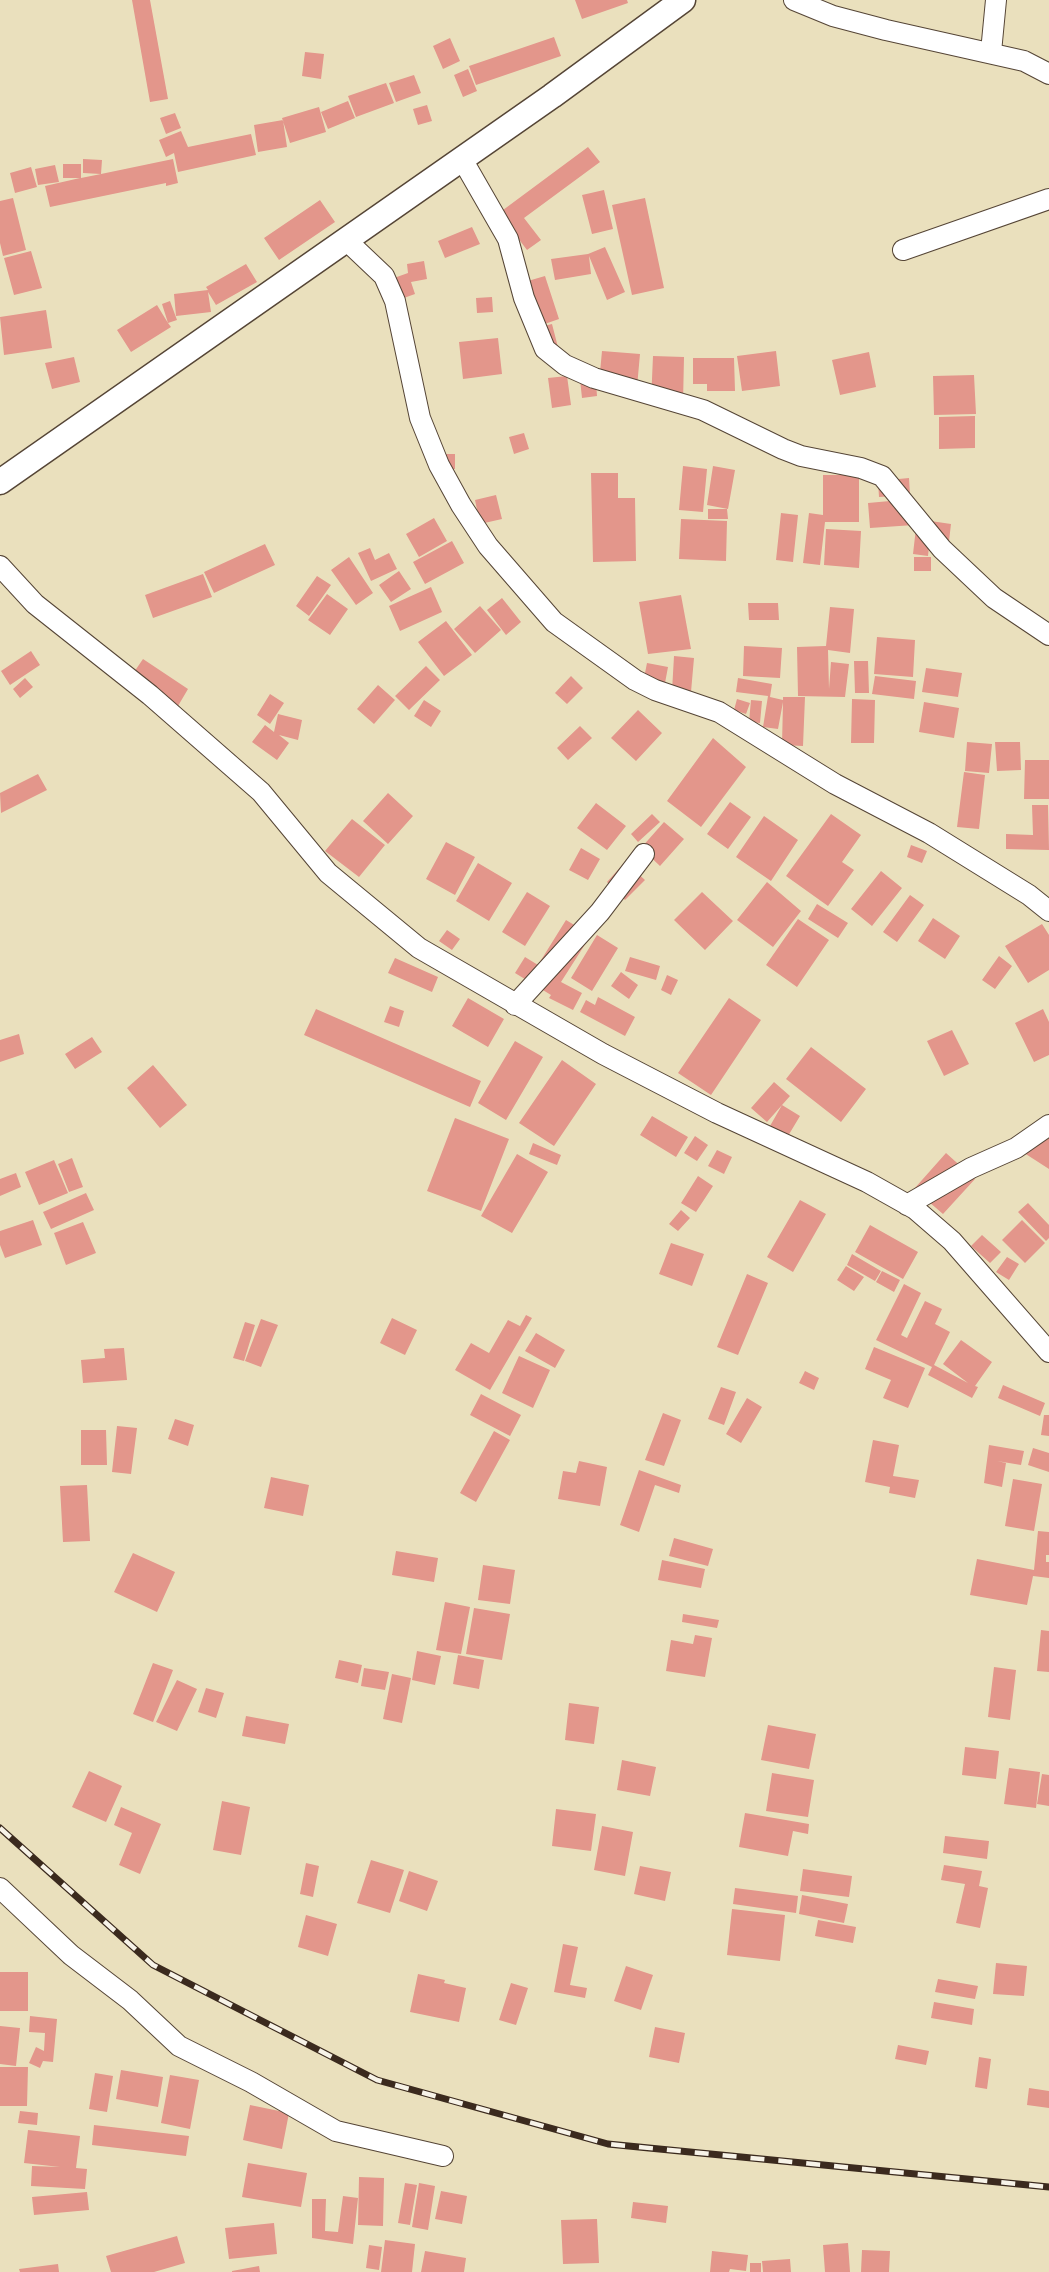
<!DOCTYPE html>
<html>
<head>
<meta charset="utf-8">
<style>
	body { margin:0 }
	canvas { display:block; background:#eae0bd }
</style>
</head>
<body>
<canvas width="1049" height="2272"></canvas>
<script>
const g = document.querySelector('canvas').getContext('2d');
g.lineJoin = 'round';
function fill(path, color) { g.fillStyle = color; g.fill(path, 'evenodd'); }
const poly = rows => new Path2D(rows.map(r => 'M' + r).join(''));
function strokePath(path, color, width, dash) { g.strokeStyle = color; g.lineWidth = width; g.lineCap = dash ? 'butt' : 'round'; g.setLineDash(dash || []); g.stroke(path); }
fill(poly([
	[132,0,150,0,168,99,150,102],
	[575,0,627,0,628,3,582,19],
	[554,37,561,56,476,85,469,66],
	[450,38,460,61,443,69,433,46],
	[305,52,324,54,321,79,302,76],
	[468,69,477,91,463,97,454,75],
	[414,75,421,93,396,102,389,83],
	[386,83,394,103,356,117,348,96],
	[348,101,355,118,328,129,321,112],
	[427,105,432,121,418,125,413,109],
	[319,107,326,132,290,143,282,118],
	[175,113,181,128,166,134,160,118],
	[283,120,287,147,258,152,254,125],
	[181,131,188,147,251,134,256,155,178,172,174,153,166,157,159,140],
	[588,147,600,162,524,218,541,240,527,250,499,213],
	[83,159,102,160,101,174,173,159,178,183,166,186,166,183,50,207,45,186,80,178,63,178,63,164,81,164,81,178,101,174,83,173],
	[55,165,59,182,38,185,35,169],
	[31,167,37,187,15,193,10,173],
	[604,190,613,229,592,234,582,195],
	[13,198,26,250,3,256,0,243,0,201],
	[645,198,664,288,632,295,612,205],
	[320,200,335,222,279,260,264,238],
	[472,227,480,244,445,258,438,241],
	[605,247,625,292,607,300,589,256,591,274,555,280,551,259,588,254],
	[31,251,42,288,14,295,4,258],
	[424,261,427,279,411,282,415,294,401,299,394,278,408,273,407,264],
	[246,264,257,282,216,305,208,292,211,312,176,316,174,294,208,290,206,287],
	[545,276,559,319,536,327,521,283],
	[492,297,493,312,477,313,476,298],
	[170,301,177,320,168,323,171,327,131,352,117,330,157,305,168,323,162,304],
	[46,310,52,348,4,355,0,317],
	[552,324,561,359,545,363,536,328],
	[498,338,502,374,463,379,459,342],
	[602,351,640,354,637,387,599,383],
	[776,351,780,386,742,391,737,356],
	[869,352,876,387,840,395,832,360],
	[653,356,684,357,683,403,651,402],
	[74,357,80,382,52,389,45,363],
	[693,358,734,358,735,391,707,391,707,384,693,384],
	[595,368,597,396,582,398,579,370],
	[974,375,976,414,934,415,933,376],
	[567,376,571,405,552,408,548,378],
	[975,416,975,448,939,449,939,417],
	[524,433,529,449,514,454,509,437],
	[443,454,455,454,455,469,443,469],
	[683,466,707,469,703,512,679,510],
	[713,466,735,470,728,509,707,505],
	[591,473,618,473,618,498,635,498,636,561,593,562],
	[823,475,859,475,859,522,825,522,820,565,803,563,809,513,823,515],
	[909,478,910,495,879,497,878,481],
	[496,495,502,519,480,524,475,500],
	[912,499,914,525,870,528,868,503],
	[708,509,727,509,728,519,708,519],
	[781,513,798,515,793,562,776,560],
	[434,518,447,541,419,557,406,534],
	[681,519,727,521,726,561,679,559],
	[917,519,951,524,949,541,930,538,928,556,913,554],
	[826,529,861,531,859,568,824,565],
	[452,541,464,563,425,584,413,562],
	[265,544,275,565,214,593,204,572],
	[370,548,375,560,389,553,397,569,371,581,358,553],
	[349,557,373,593,356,605,331,570],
	[914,557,931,557,931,571,914,571],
	[399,571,411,589,391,602,379,585],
	[203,574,212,597,153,618,145,595],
	[317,576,331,585,309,616,296,606],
	[431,587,442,612,400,631,389,606],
	[327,594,348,609,330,635,308,620],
	[681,595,691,649,648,654,639,602],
	[502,598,521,622,506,635,487,610],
	[748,603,778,603,779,620,749,620],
	[480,606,501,630,475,653,454,629],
	[830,607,854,609,850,653,828,650,829,689,831,662,849,664,845,697,798,696,797,647,826,646],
	[446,621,472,655,444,676,418,642],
	[877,637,915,640,913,677,874,674],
	[744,646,782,648,780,678,743,676],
	[31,651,40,665,10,685,1,671],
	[674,656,694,658,691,692,672,691],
	[143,659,188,689,178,706,132,675],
	[854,661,868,661,869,693,855,693],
	[647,663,668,667,665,683,644,678],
	[426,666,440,680,409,710,395,696],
	[926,668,962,673,958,697,922,692],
	[571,676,583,688,567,704,555,693],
	[875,676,916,681,914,699,872,694],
	[25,678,33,687,20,698,13,689],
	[738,678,772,684,770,697,783,700,783,697,805,697,803,746,782,745,783,702,778,729,763,727,768,696,736,692],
	[378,685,395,700,374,724,357,709],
	[270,694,284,703,270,724,257,715],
	[737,699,750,703,746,714,734,710],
	[852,699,875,700,874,743,851,743],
	[424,700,441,711,431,727,414,716],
	[751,700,762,701,760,723,749,722],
	[924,702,959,708,954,738,919,732],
	[638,710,662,733,636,761,611,738],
	[278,714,302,720,298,740,279,735,289,743,277,760,252,742,265,725,274,732],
	[580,726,592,738,568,760,557,748],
	[713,738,746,767,701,827,667,801],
	[967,742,992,744,989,773,965,771],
	[995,742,1020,742,1021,770,997,771],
	[1025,760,1049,760,1049,799,1024,799],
	[964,772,985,775,979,829,957,827],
	[38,774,47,790,1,813,0,793],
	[388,793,413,816,388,844,363,821],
	[730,802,751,817,728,849,707,834],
	[596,803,626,826,607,850,577,828],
	[1032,805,1048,805,1049,850,1006,849,1006,834,1033,835],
	[652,814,660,822,638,842,631,834],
	[831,814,861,835,842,862,854,870,828,906,786,876],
	[764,816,798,840,771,881,736,857],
	[352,819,385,845,359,877,325,851],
	[664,822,684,839,660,866,641,848],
	[446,842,475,857,455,895,426,879],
	[911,845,927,851,922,863,907,857],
	[581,848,600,859,588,880,569,870],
	[625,862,645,880,625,900,607,882],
	[478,863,512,883,489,921,456,901],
	[881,871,902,888,872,926,851,909],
	[767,882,801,911,773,947,737,920],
	[527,892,550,906,525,946,502,932],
	[702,892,733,921,705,950,674,920],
	[910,895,924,905,897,942,883,932],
	[817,904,848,923,838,938,808,919],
	[933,918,960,936,945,959,918,941],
	[798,919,829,940,797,987,766,965],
	[566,920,591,935,561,982,582,993,573,1010,549,998,551,995,515,973,525,957,538,965],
	[1042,924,1049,935,1049,970,1028,983,1005,946],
	[447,930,460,939,452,950,439,941],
	[597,935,618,948,592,991,571,978],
	[999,956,1012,966,995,989,982,980],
	[630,957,660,966,656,980,625,971],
	[395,958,438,977,432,992,388,973],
	[621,972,638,985,629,999,611,986],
	[667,975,678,980,671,995,661,990],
	[598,997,635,1017,625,1036,580,1012,586,1000,595,1005],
	[468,998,504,1019,488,1047,452,1026],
	[729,998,761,1020,711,1095,678,1073],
	[390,1006,404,1011,399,1027,384,1022],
	[316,1009,481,1081,470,1107,304,1035],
	[1043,1009,1049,1022,1049,1055,1034,1062,1015,1023],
	[952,1030,969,1064,944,1076,927,1041],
	[19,1034,24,1054,0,1062,0,1040],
	[92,1037,102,1052,75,1069,65,1054],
	[515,1041,543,1057,506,1120,478,1103],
	[811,1047,866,1089,841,1122,786,1079],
	[562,1060,596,1084,554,1146,519,1123],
	[153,1065,187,1105,160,1128,127,1088],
	[774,1082,790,1096,767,1122,751,1108],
	[782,1105,800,1116,788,1136,770,1126],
	[652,1116,688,1137,676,1157,640,1135],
	[455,1118,509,1139,481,1211,427,1191],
	[1036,1122,1049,1130,1049,1169,1018,1149],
	[695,1136,708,1145,697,1161,684,1153],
	[533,1143,561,1155,557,1165,529,1154],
	[717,1150,732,1157,724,1174,708,1166],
	[946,1153,975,1179,943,1214,914,1189],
	[517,1154,548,1172,512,1233,481,1216],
	[72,1158,83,1187,69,1192,58,1164],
	[54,1160,68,1193,39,1205,25,1172],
	[16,1173,21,1187,0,1196,0,1179],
	[698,1176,713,1186,696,1212,681,1203],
	[86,1193,94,1210,51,1229,43,1212],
	[800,1200,826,1214,793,1272,767,1257],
	[1028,1203,1049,1225,1049,1238,1046,1241,1018,1212],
	[681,1210,690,1218,678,1231,669,1224],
	[33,1220,42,1245,5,1258,0,1245,0,1231],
	[1022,1220,1045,1243,1025,1263,1002,1240],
	[83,1222,96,1253,66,1265,54,1233],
	[870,1225,918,1252,903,1279,855,1252],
	[982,1235,1001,1252,990,1263,971,1246],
	[671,1243,704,1254,692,1286,659,1274],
	[852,1254,881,1271,875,1281,847,1265],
	[1007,1257,1019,1264,1009,1280,996,1272],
	[846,1266,864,1277,854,1291,837,1280],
	[882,1271,900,1280,894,1292,876,1282],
	[747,1274,768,1283,738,1355,717,1347],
	[904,1284,921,1293,901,1335,907,1338,925,1301,942,1309,935,1324,950,1332,934,1365,968,1383,943,1364,961,1340,992,1362,975,1386,978,1387,972,1398,928,1375,932,1367,876,1340],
	[526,1315,532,1318,490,1390,455,1370,471,1343,489,1353,508,1320,520,1326],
	[392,1318,417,1330,405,1355,380,1343],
	[261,1319,278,1325,261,1367,245,1361],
	[245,1322,255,1325,244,1361,233,1358],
	[536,1333,565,1350,555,1368,525,1351],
	[874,1347,925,1368,908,1408,883,1398,891,1380,865,1369],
	[124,1348,127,1380,83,1383,81,1360,105,1358,104,1349],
	[519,1356,550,1370,533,1408,502,1393],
	[805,1371,819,1378,814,1390,799,1383],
	[1003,1385,1045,1403,1040,1416,998,1398],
	[721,1387,736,1392,724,1425,708,1419],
	[481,1394,521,1415,510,1436,470,1415],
	[747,1398,762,1407,741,1443,726,1434],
	[663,1413,681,1420,664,1466,645,1460],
	[1044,1415,1049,1415,1049,1436,1041,1435],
	[175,1419,194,1425,188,1446,168,1439],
	[117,1426,137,1428,131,1474,112,1472],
	[81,1430,106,1430,107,1465,81,1465],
	[494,1431,510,1440,476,1502,460,1493],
	[873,1440,899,1445,893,1476,919,1480,915,1498,889,1493,890,1487,865,1482],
	[989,1445,1024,1451,1021,1465,997,1461,1006,1463,1002,1487,984,1483],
	[1033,1448,1049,1453,1049,1472,1028,1465],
	[579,1461,607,1467,600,1506,558,1499,563,1471,576,1473],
	[639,1470,681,1485,679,1493,655,1485,639,1532,620,1525],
	[271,1477,309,1485,303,1516,264,1508],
	[1013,1479,1042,1484,1034,1531,1005,1526],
	[87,1485,90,1541,63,1542,60,1486],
	[1038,1531,1049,1532,1049,1555,1046,1555,1046,1562,1049,1562,1049,1578,1033,1576,1027,1605,970,1595,977,1559,1034,1570],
	[674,1538,713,1549,708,1566,669,1556],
	[396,1551,438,1558,434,1582,392,1575],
	[133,1553,175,1572,157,1612,114,1592],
	[662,1560,705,1569,701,1588,658,1580],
	[483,1565,515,1570,510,1604,478,1600],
	[445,1602,470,1607,461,1654,436,1650],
	[474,1608,510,1614,502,1660,466,1654],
	[683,1614,719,1620,717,1628,682,1622],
	[1041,1630,1049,1631,1049,1672,1037,1671],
	[695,1635,712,1638,705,1677,666,1671,671,1640,693,1644],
	[417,1651,441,1656,435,1685,412,1680],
	[458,1655,484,1660,479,1689,453,1684],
	[339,1660,362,1665,358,1683,335,1678],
	[153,1663,173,1670,153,1722,133,1714],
	[994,1667,1016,1670,1010,1720,988,1717],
	[364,1668,389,1672,385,1690,361,1686],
	[392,1674,411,1678,402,1723,383,1719],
	[177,1680,197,1689,177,1731,156,1722],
	[206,1688,224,1693,216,1718,198,1712],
	[569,1703,599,1707,594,1744,565,1740],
	[246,1716,289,1724,285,1744,242,1736],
	[768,1725,816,1734,809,1769,761,1760],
	[965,1747,999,1751,996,1779,962,1775],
	[622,1760,656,1767,650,1796,617,1790],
	[1009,1768,1040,1772,1036,1808,1004,1804],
	[89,1771,122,1786,106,1822,72,1807],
	[772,1773,814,1780,808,1817,766,1811],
	[1042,1774,1049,1775,1049,1806,1037,1804],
	[222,1801,250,1807,241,1855,213,1850],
	[121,1807,161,1824,140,1874,119,1865,132,1833,114,1825],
	[556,1809,596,1814,591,1851,552,1846],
	[745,1813,809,1824,808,1834,793,1831,788,1856,739,1847],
	[602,1826,633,1832,625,1876,594,1870],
	[945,1836,989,1841,987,1859,943,1853],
	[371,1860,404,1870,390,1913,357,1903],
	[306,1863,319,1866,313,1897,300,1894],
	[944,1865,982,1871,979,1886,988,1888,980,1928,956,1923,965,1884,941,1880],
	[640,1866,671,1872,665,1901,634,1894],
	[803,1869,852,1876,849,1897,800,1891],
	[409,1871,438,1881,427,1911,399,1901],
	[735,1888,798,1896,796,1913,733,1904],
	[802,1895,848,1904,844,1923,799,1914],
	[732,1909,785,1915,780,1961,727,1955],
	[306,1915,337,1924,328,1956,298,1947],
	[818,1920,856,1927,853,1943,815,1936],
	[563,1944,578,1947,570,1985,587,1988,585,1998,554,1992],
	[996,1963,1027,1966,1024,1996,993,1994],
	[626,1966,653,1975,641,2010,614,2001],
	[0,1972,28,1972,28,2011,0,2011],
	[418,1974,445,1980,444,1983,466,1988,459,2022,410,2012],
	[938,1979,978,1986,975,1999,935,1992],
	[511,1983,528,1988,516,2025,499,2020],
	[934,2002,974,2009,972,2025,931,2018],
	[30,2016,57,2019,53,2062,43,2061,40,2068,29,2063,36,2047,44,2051,45,2033,29,2032],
	[0,2026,20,2028,16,2066,0,2064],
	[655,2027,685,2033,679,2063,649,2057],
	[898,2045,929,2051,926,2065,895,2059],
	[979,2057,991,2059,987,2089,975,2087],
	[0,2067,28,2067,27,2106,0,2106],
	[121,2070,163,2077,158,2107,116,2099],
	[95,2073,113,2076,107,2112,89,2109],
	[170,2075,199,2080,190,2129,161,2123],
	[1029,2088,1049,2091,1049,2108,1027,2105],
	[250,2105,289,2113,282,2149,243,2140],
	[20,2111,38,2113,37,2125,18,2123],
	[94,2125,189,2136,186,2156,92,2145],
	[28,2130,80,2136,76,2168,87,2169,85,2189,31,2186,32,2166,60,2167,24,2163],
	[248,2163,307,2173,301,2207,242,2197],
	[359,2177,384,2178,383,2226,358,2225],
	[405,2183,417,2185,410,2225,398,2223],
	[419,2183,435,2186,428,2230,412,2227],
	[441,2191,467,2196,462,2224,435,2219],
	[87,2192,89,2210,34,2215,32,2197],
	[343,2196,358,2198,353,2244,312,2238,312,2199,326,2199,325,2231,338,2232],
	[633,2202,668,2206,666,2223,631,2218],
	[597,2219,599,2263,563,2264,561,2220],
	[274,2223,277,2254,229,2259,225,2228],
	[177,2236,185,2263,154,2272,111,2272,106,2256],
	[385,2240,415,2244,412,2272,381,2272],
	[848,2243,850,2272,825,2272,823,2245],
	[369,2245,382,2247,379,2270,366,2268],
	[862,2250,890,2251,889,2272,861,2272],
	[425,2251,466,2258,464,2272,421,2272],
	[712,2251,748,2255,746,2271,730,2269,729,2272,710,2272],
	[790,2259,791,2272,763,2272,762,2261],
	[750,2263,761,2263,761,2272,750,2272],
	[58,2264,59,2272,20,2272,19,2269],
	[259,2266,260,2272,232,2272,232,2271]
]), '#e3968b');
const minor = poly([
	[794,0,833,16,886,30,1024,61,1049,74],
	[991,52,996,0],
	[462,159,508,239,524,298,545,349,565,365,594,378,703,410,783,449,801,456,861,468,882,476,942,549,994,598,1049,635],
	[346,240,384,276,395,301,420,418,439,465,461,505,488,546,554,622,635,680,655,690,719,712,835,784,929,833,1029,895,1049,911],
	[903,250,1049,199],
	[0,566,35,604,150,695,261,792,328,873,419,948,603,1054,717,1113,867,1182,915,1209,952,1241,1049,1352],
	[515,1005,600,912,644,854],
	[907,1205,971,1168,1016,1148,1049,1125],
	[0,1888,71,1955,130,2000,179,2046,251,2082,336,2131,443,2156]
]);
const tertiary = poly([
	[0,482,552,96,683,0]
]);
strokePath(minor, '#554536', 22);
strokePath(tertiary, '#554536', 27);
strokePath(minor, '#fff', 20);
strokePath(tertiary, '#fff', 24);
const rail = poly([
	[0,1828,153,1965,377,2080,608,2144,1049,2187]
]);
strokePath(rail, '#3b2a1e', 7);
strokePath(rail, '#f7f3e8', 4.5, [14]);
</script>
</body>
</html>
